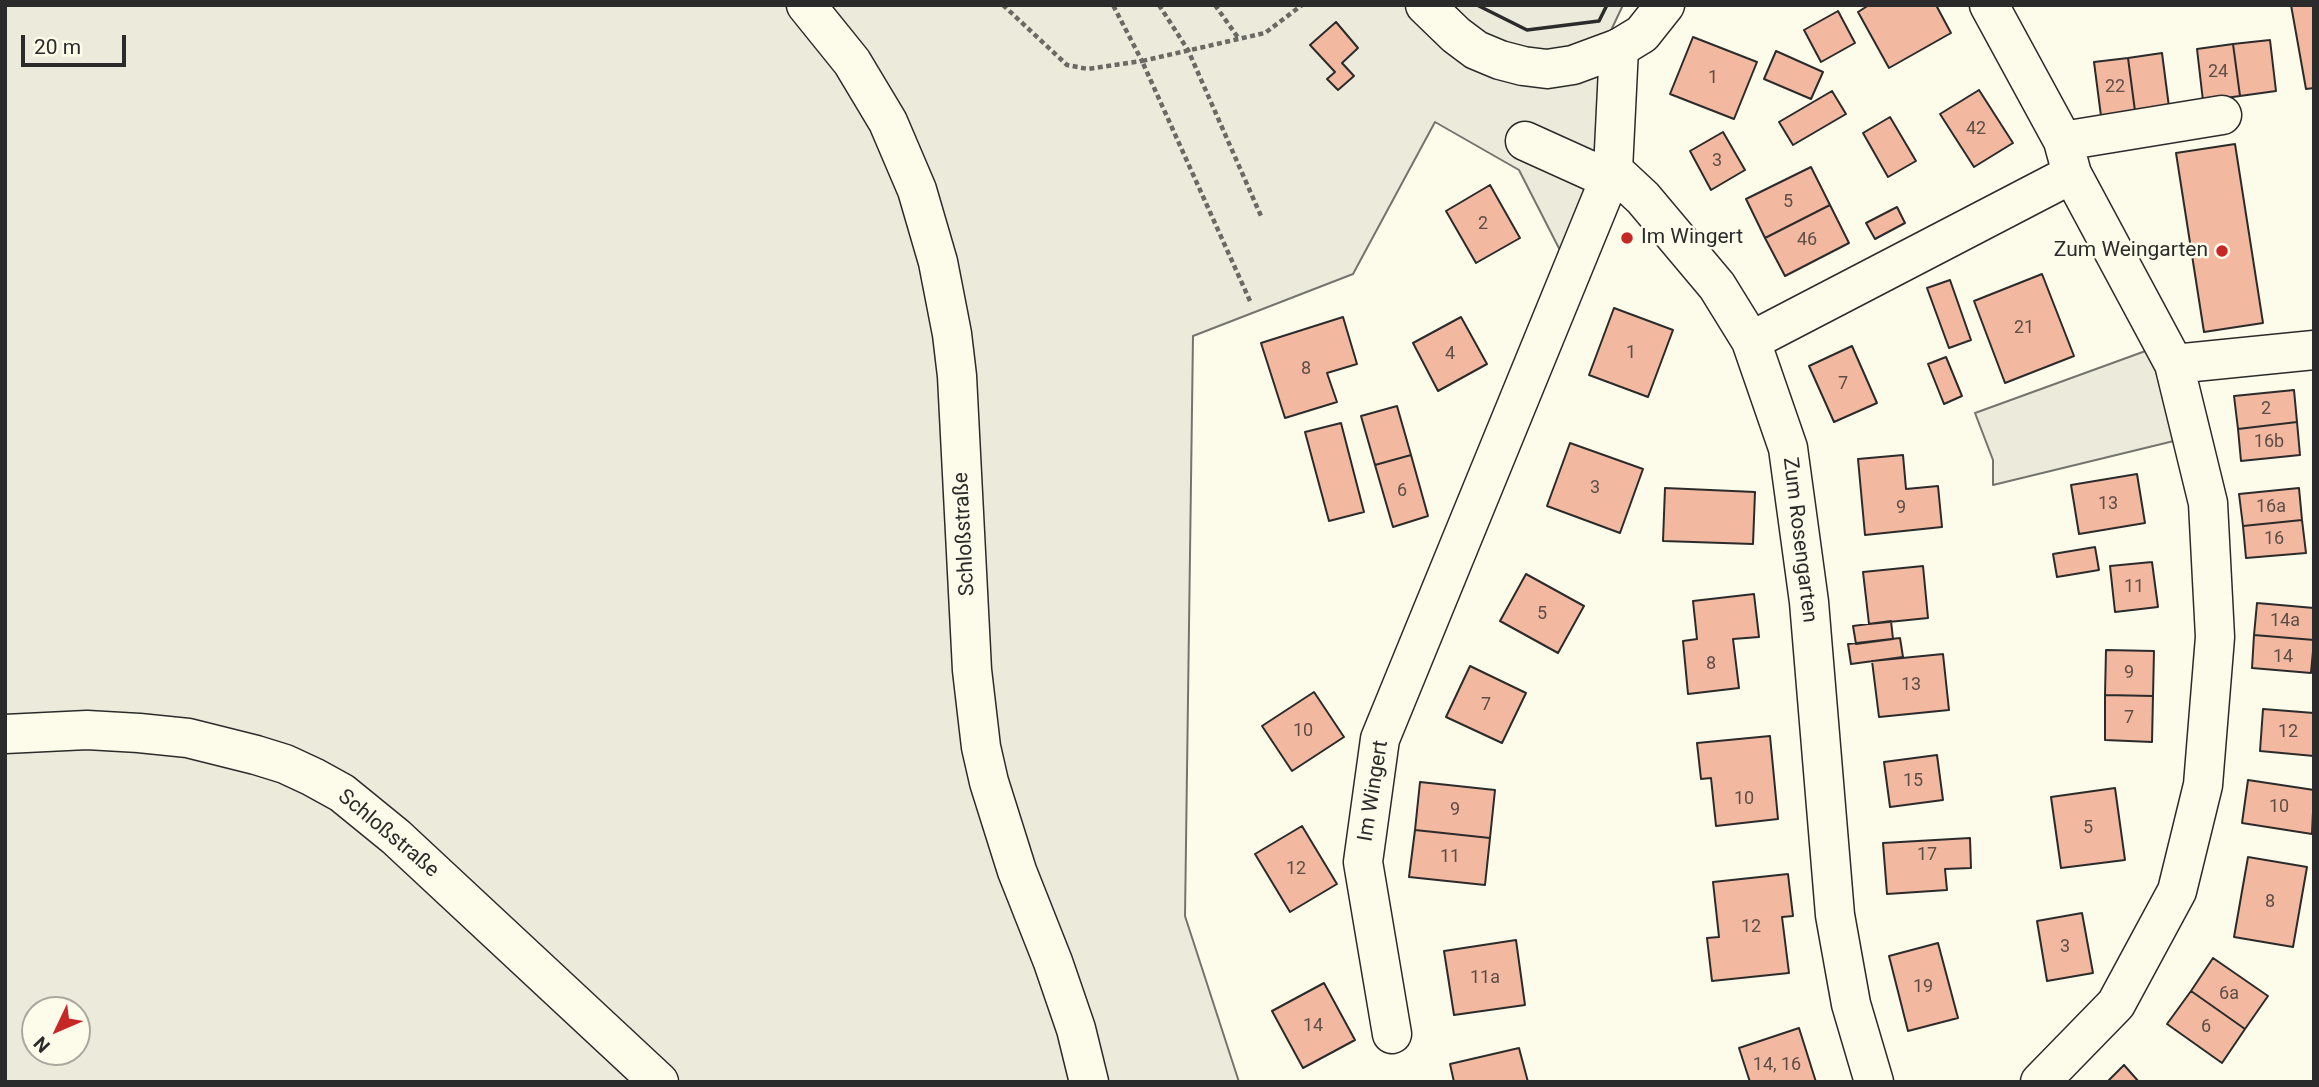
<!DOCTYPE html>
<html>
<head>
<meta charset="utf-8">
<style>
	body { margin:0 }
	#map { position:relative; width:2319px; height:1087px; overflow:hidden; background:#fdfbea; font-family:Roboto,sans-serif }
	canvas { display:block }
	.frame { position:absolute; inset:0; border:7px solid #2b2b2b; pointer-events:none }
	.north { position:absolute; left:21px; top:996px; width:70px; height:70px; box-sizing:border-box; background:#fdfbea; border:2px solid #a9a89e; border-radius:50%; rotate:226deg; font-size:19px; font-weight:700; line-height:28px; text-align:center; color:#2b2b2b }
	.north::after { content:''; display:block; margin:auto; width:24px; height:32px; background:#c62828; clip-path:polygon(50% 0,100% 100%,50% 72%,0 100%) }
	.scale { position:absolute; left:21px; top:35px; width:105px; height:32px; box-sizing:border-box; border:4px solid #2b2b2b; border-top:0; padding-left:9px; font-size:21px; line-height:24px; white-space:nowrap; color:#2b2b2b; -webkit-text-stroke:5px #fdfbea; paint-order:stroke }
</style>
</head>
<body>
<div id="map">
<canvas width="2319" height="1087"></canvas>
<div class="frame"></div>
<div class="north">N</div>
<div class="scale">20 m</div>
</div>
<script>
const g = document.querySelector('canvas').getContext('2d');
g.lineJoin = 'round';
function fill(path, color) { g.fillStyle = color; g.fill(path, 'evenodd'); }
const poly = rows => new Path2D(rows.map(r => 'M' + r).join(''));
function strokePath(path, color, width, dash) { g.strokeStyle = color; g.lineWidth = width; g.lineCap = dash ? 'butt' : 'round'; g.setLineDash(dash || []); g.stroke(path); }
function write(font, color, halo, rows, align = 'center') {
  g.font = font + ' Roboto,sans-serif'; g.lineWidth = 5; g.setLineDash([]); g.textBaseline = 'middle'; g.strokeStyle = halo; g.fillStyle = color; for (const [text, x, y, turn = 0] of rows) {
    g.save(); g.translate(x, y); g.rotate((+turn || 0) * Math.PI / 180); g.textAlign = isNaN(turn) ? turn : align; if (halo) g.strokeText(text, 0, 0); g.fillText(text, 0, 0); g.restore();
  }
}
const green = poly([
	[5,5,1623,5,1597,60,1603,97,1595,177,1566,262,1519,170,1435,122,1353,274,1193,336,1185,916,1239,1082,5,1082,5,5],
	[35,1010,77,1010,77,1052,35,1052,35,1010],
	[2151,349,2178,440,1993,485,1993,460,1975,413,2151,349]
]);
fill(green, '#ecebdb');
strokePath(green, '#74746e', 2);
const building = poly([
	[1869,5,1936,5,1951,33,1889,68,1858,12,1869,5],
	[2291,5,2314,5,2314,88,2306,89,2291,5],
	[1838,11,1855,43,1821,62,1804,30,1838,11],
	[1336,22,1358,48,1342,63,1354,76,1338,90,1327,79,1335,72,1310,45,1336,22],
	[1693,37,1757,62,1734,119,1670,94,1693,37],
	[2270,40,2276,91,2240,96,2233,44,2270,40],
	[2233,44,2240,96,2203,101,2197,49,2233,44],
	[1776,51,1823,72,1811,99,1764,79,1776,51],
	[2162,53,2169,107,2135,111,2128,58,2162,53],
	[2128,58,2135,111,2101,116,2094,62,2128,58],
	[1979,90,2013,143,1974,167,1940,114,1979,90],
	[1832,91,1846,114,1793,145,1779,122,1832,91],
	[1890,117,1916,161,1888,177,1863,133,1890,117],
	[1723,132,1745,170,1711,190,1690,151,1723,132],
	[2235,144,2263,323,2204,332,2176,153,2235,144],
	[1811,167,1830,205,1765,238,1746,199,1811,167],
	[1490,185,1520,238,1476,263,1446,211,1490,185],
	[1830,205,1849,243,1785,276,1765,238,1830,205],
	[1897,207,1905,223,1875,239,1866,223,1897,207],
	[2042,274,2074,356,2005,383,1974,301,2042,274],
	[1950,280,1971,340,1949,348,1927,288,1950,280],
	[1614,308,1673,330,1648,397,1589,375,1614,308],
	[1343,317,1357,364,1327,373,1337,402,1285,418,1261,343,1343,317],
	[1461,317,1487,364,1438,391,1413,343,1461,317],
	[1852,346,1877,403,1834,422,1809,366,1852,346],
	[1946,357,1962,396,1944,404,1928,364,1946,357],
	[2294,390,2297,422,2238,429,2234,396,2294,390],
	[1397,406,1411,455,1375,465,1361,416,1397,406],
	[2297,422,2300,455,2241,461,2238,429,2297,422],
	[1341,423,1364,512,1329,521,1305,432,1341,423],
	[1570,443,1643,469,1620,533,1547,506,1570,443],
	[1411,455,1428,516,1393,527,1375,465,1411,455],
	[1903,455,1906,489,1938,486,1942,527,1865,535,1858,459,1903,455],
	[2137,474,2145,523,2079,534,2071,485,2137,474],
	[1665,488,1755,492,1753,544,1663,541,1665,488],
	[2299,488,2302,520,2243,526,2239,494,2299,488],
	[2302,520,2306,553,2246,558,2243,526,2302,520],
	[2095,547,2099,570,2057,577,2053,554,2095,547],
	[2152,562,2158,607,2115,612,2110,566,2152,562],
	[1923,566,1928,618,1869,624,1863,572,1923,566],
	[1526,574,1584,606,1558,653,1500,621,1526,574],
	[1754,594,1759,637,1733,639,1739,688,1688,694,1683,641,1697,639,1693,601,1754,594],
	[2257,603,2314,608,2314,640,2254,635,2257,603],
	[1891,621,1893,639,1856,644,1853,626,1891,621],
	[2254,635,2314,640,2311,673,2252,668,2254,635],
	[1900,638,1903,657,1851,664,1848,644,1900,638],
	[2106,650,2154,651,2153,696,2105,695,2106,650],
	[1943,654,1949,710,1879,717,1872,661,1943,654],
	[1470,666,1526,693,1502,743,1446,717,1470,666],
	[1314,692,1344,737,1292,771,1262,726,1314,692],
	[2105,695,2153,696,2152,742,2105,740,2105,695],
	[2263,709,2314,713,2314,756,2260,751,2263,709],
	[1770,736,1778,819,1716,826,1711,778,1701,779,1697,743,1770,736],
	[1937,755,1943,800,1890,807,1884,762,1937,755],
	[2248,780,2314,790,2312,834,2242,823,2248,780],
	[1420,782,1495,790,1490,838,1415,830,1420,782],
	[2115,788,2125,860,2061,868,2051,797,2115,788],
	[1302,826,1337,884,1290,912,1255,854,1302,826],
	[1415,830,1490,838,1485,885,1409,877,1415,830],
	[1970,838,1971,868,1945,869,1947,890,1887,894,1883,843,1970,838],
	[2248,857,2307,867,2293,947,2234,937,2248,857],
	[1788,874,1793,916,1782,917,1789,973,1712,981,1707,938,1719,937,1713,882,1788,874],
	[2082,913,2093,973,2047,981,2037,921,2082,913],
	[1516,940,1525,1005,1454,1015,1444,951,1516,940],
	[1938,943,1958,1018,1908,1031,1889,956,1938,943],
	[2213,958,2268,996,2245,1029,2191,991,2213,958],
	[1324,983,1355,1040,1303,1068,1272,1011,1324,983],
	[2191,991,2245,1029,2222,1063,2167,1024,2191,991],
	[1799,1028,1816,1082,1750,1082,1739,1048,1799,1028],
	[1519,1048,1528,1082,1454,1082,1450,1064,1519,1048],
	[2124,1065,2139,1082,2107,1082,2124,1065]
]);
fill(building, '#f2b8a0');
strokePath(building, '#2b2b2b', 2);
const minor = poly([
	[1989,5,2063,141,2072,174],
	[1619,48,1613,170,1643,198,1717,286,1751,341,1788,448,1809,602,1835,915,1851,1004,1874,1082],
	[1525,141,1609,179],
	[2063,141,2222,115],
	[1751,341,2072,174,2174,364,2208,503,2215,637,2203,785,2177,891,2116,1004,2040,1082],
	[2174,364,2314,350],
	[1392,1034,1363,862,1380,739,1613,170]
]);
const major = poly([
	[806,5,852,62,888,122,917,190,938,262,952,334,957,376,972,670,981,747,989,782,1017,871,1053,962,1076,1029,1089,1082],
	[1425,5,1456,35,1476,50,1500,60,1523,66,1547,69,1573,65,1619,48,1642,34,1665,5],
	[5,734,87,730,139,733,188,738,256,755,285,764,313,777,342,793,396,837,659,1082]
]);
strokePath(minor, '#2b2b2b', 41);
strokePath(major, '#2b2b2b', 41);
strokePath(poly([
	[1003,5,1067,65,1088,69,1142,61,1113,5],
	[1159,5,1188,50,1261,216],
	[1215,5,1239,39],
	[1250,301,1142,61,1265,33,1302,5]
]), '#6a6964', 4.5, [5, 3.5]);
strokePath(minor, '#fdfbea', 38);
strokePath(major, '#fdfbea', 38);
strokePath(poly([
	[1477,5,1527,30,1599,21,1607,5]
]), '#2b2b2b', 3.5);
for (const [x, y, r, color] of [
	[1627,238,7,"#c62828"],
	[2222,251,7,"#c62828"]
]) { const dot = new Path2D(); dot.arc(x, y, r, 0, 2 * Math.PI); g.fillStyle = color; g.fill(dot); strokePath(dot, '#fdfbea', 2.5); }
write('18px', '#5d4e48', null, [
	["24",2218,72],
	["1",1713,78],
	["22",2115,87],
	["42",1976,129],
	["3",1717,161],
	["5",1788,202],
	["2",1483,224],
	["46",1807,240],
	["21",2024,328],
	["1",1631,353],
	["4",1450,354],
	["8",1306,369],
	["7",1843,384],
	["2",2266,409],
	["16b",2269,442],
	["3",1595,488],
	["6",1402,491],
	["13",2108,504],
	["16a",2271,507],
	["9",1901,508],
	["16",2274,539],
	["11",2134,587],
	["5",1542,614],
	["14a",2285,621],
	["14",2283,657],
	["8",1711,664],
	["9",2129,673],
	["13",1911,685],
	["7",1486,705],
	["7",2129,718],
	["10",1303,731],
	["12",2288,732],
	["15",1913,781],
	["10",1744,799],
	["10",2279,807],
	["9",1455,810],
	["5",2088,828],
	["17",1927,855],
	["11",1450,857],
	["12",1296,869],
	["8",2270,902],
	["12",1751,927],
	["3",2065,947],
	["11a",1485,978],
	["19",1923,987],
	["6a",2229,994],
	["14",1313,1026],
	["6",2206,1027],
	["14, 16",1777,1065]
]);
write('21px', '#2b2b2b', '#fdfbea', [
	["Im Wingert",1641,238],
	["Zum Weingarten",2208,251,"right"]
], 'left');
write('21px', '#2b2b2b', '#fdfbea', [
	["Schloßstraße",965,534,-93],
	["Zum Rosengarten",1799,540,83],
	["Im Wingert",1374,791,-81],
	["Schloßstraße",388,834,40]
]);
</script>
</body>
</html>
